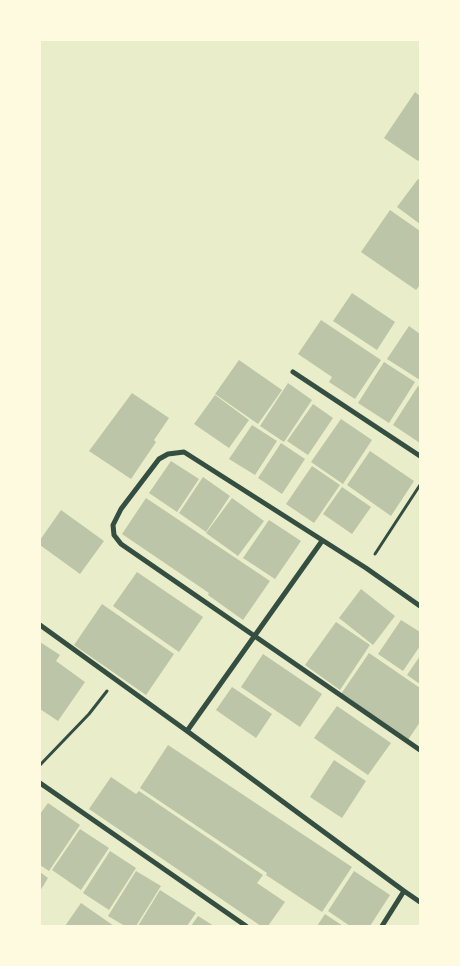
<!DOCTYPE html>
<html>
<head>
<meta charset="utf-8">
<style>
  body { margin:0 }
  #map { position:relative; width:460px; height:966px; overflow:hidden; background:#e9edc9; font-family:Karla,sans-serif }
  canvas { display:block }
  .frame { position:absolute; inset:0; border:41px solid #fefae0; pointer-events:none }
</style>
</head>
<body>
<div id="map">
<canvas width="460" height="966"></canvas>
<div class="frame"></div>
</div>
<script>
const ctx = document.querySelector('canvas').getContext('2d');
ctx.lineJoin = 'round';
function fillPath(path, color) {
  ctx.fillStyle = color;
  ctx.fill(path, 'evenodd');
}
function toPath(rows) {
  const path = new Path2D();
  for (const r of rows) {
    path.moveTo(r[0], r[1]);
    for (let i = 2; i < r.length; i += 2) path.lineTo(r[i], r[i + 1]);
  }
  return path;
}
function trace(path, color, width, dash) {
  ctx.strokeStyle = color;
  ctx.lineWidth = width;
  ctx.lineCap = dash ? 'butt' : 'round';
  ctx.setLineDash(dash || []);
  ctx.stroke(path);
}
fillPath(toPath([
  [415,92,420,96,420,159,418,161,384,138],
  [418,179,420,180,420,224,397,207],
  [390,210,420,231,420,285,416,290,361,252],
  [352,293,395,322,377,350,333,321],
  [321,320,381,360,355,399,329,382,332,377,298,354],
  [409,326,420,334,420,380,387,359],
  [239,360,282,390,258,424,215,394],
  [384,362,415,382,389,423,358,403],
  [288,383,312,400,284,442,260,426],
  [418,386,420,387,420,443,393,425],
  [132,393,169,418,154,440,156,442,131,479,89,451],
  [215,395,249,420,229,448,194,424],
  [313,404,333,418,308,455,287,441],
  [341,419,372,440,343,484,311,462],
  [252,425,277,441,255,475,229,459],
  [281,443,305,459,282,494,258,478],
  [370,451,414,481,391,516,347,485],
  [171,461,199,479,177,512,149,493],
  [312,466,340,485,314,523,286,504],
  [203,477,230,496,206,532,179,513],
  [342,487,371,507,352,534,323,514],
  [146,498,270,581,243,620,208,595,209,593,122,534],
  [232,498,264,521,238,556,206,533],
  [61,510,104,541,80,574,40,545,40,540],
  [269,520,301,541,275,579,243,558],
  [137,572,203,617,179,652,113,606],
  [361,589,395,616,373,645,339,618],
  [102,604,174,654,146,695,74,645],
  [401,620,420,632,420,646,403,671,378,654],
  [336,622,370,645,340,690,305,665],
  [40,642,60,655,56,661,85,682,58,721,40,709],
  [369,653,420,688,420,722,408,740,341,694],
  [263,654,322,694,300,727,241,687],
  [420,656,420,684,407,675],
  [232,687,272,714,256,738,216,710],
  [337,706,391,743,368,775,314,738],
  [168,745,352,867,322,912,266,875,267,873,140,788],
  [334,760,366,781,342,818,310,797],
  [111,777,136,794,139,791,263,875,257,883,285,902,268,926,261,926,89,809],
  [48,803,80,825,49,871,40,865,40,814],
  [80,829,109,848,81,890,52,870],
  [110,851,136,868,109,910,83,893],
  [136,871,161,886,136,926,125,926,108,916],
  [354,871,390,895,370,926,350,926,328,911],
  [40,872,48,878,40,891],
  [160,890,196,913,187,926,138,926],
  [81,903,114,926,65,926],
  [325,914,343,926,317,926],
  [198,916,214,926,191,926]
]), '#bcc5a7');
trace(toPath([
  [375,554,420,485],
  [40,765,89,714,107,691]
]), '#344e41', 3);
trace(toPath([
  [293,372,420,456],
  [322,541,187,731,404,891],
  [420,606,366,568,184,452,168,454,159,459,121,509,113,525,114,535,121,544,420,750],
  [40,625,187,731],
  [40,783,246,926],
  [382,926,404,891,420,902]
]), '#344e41', 5);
</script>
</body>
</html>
